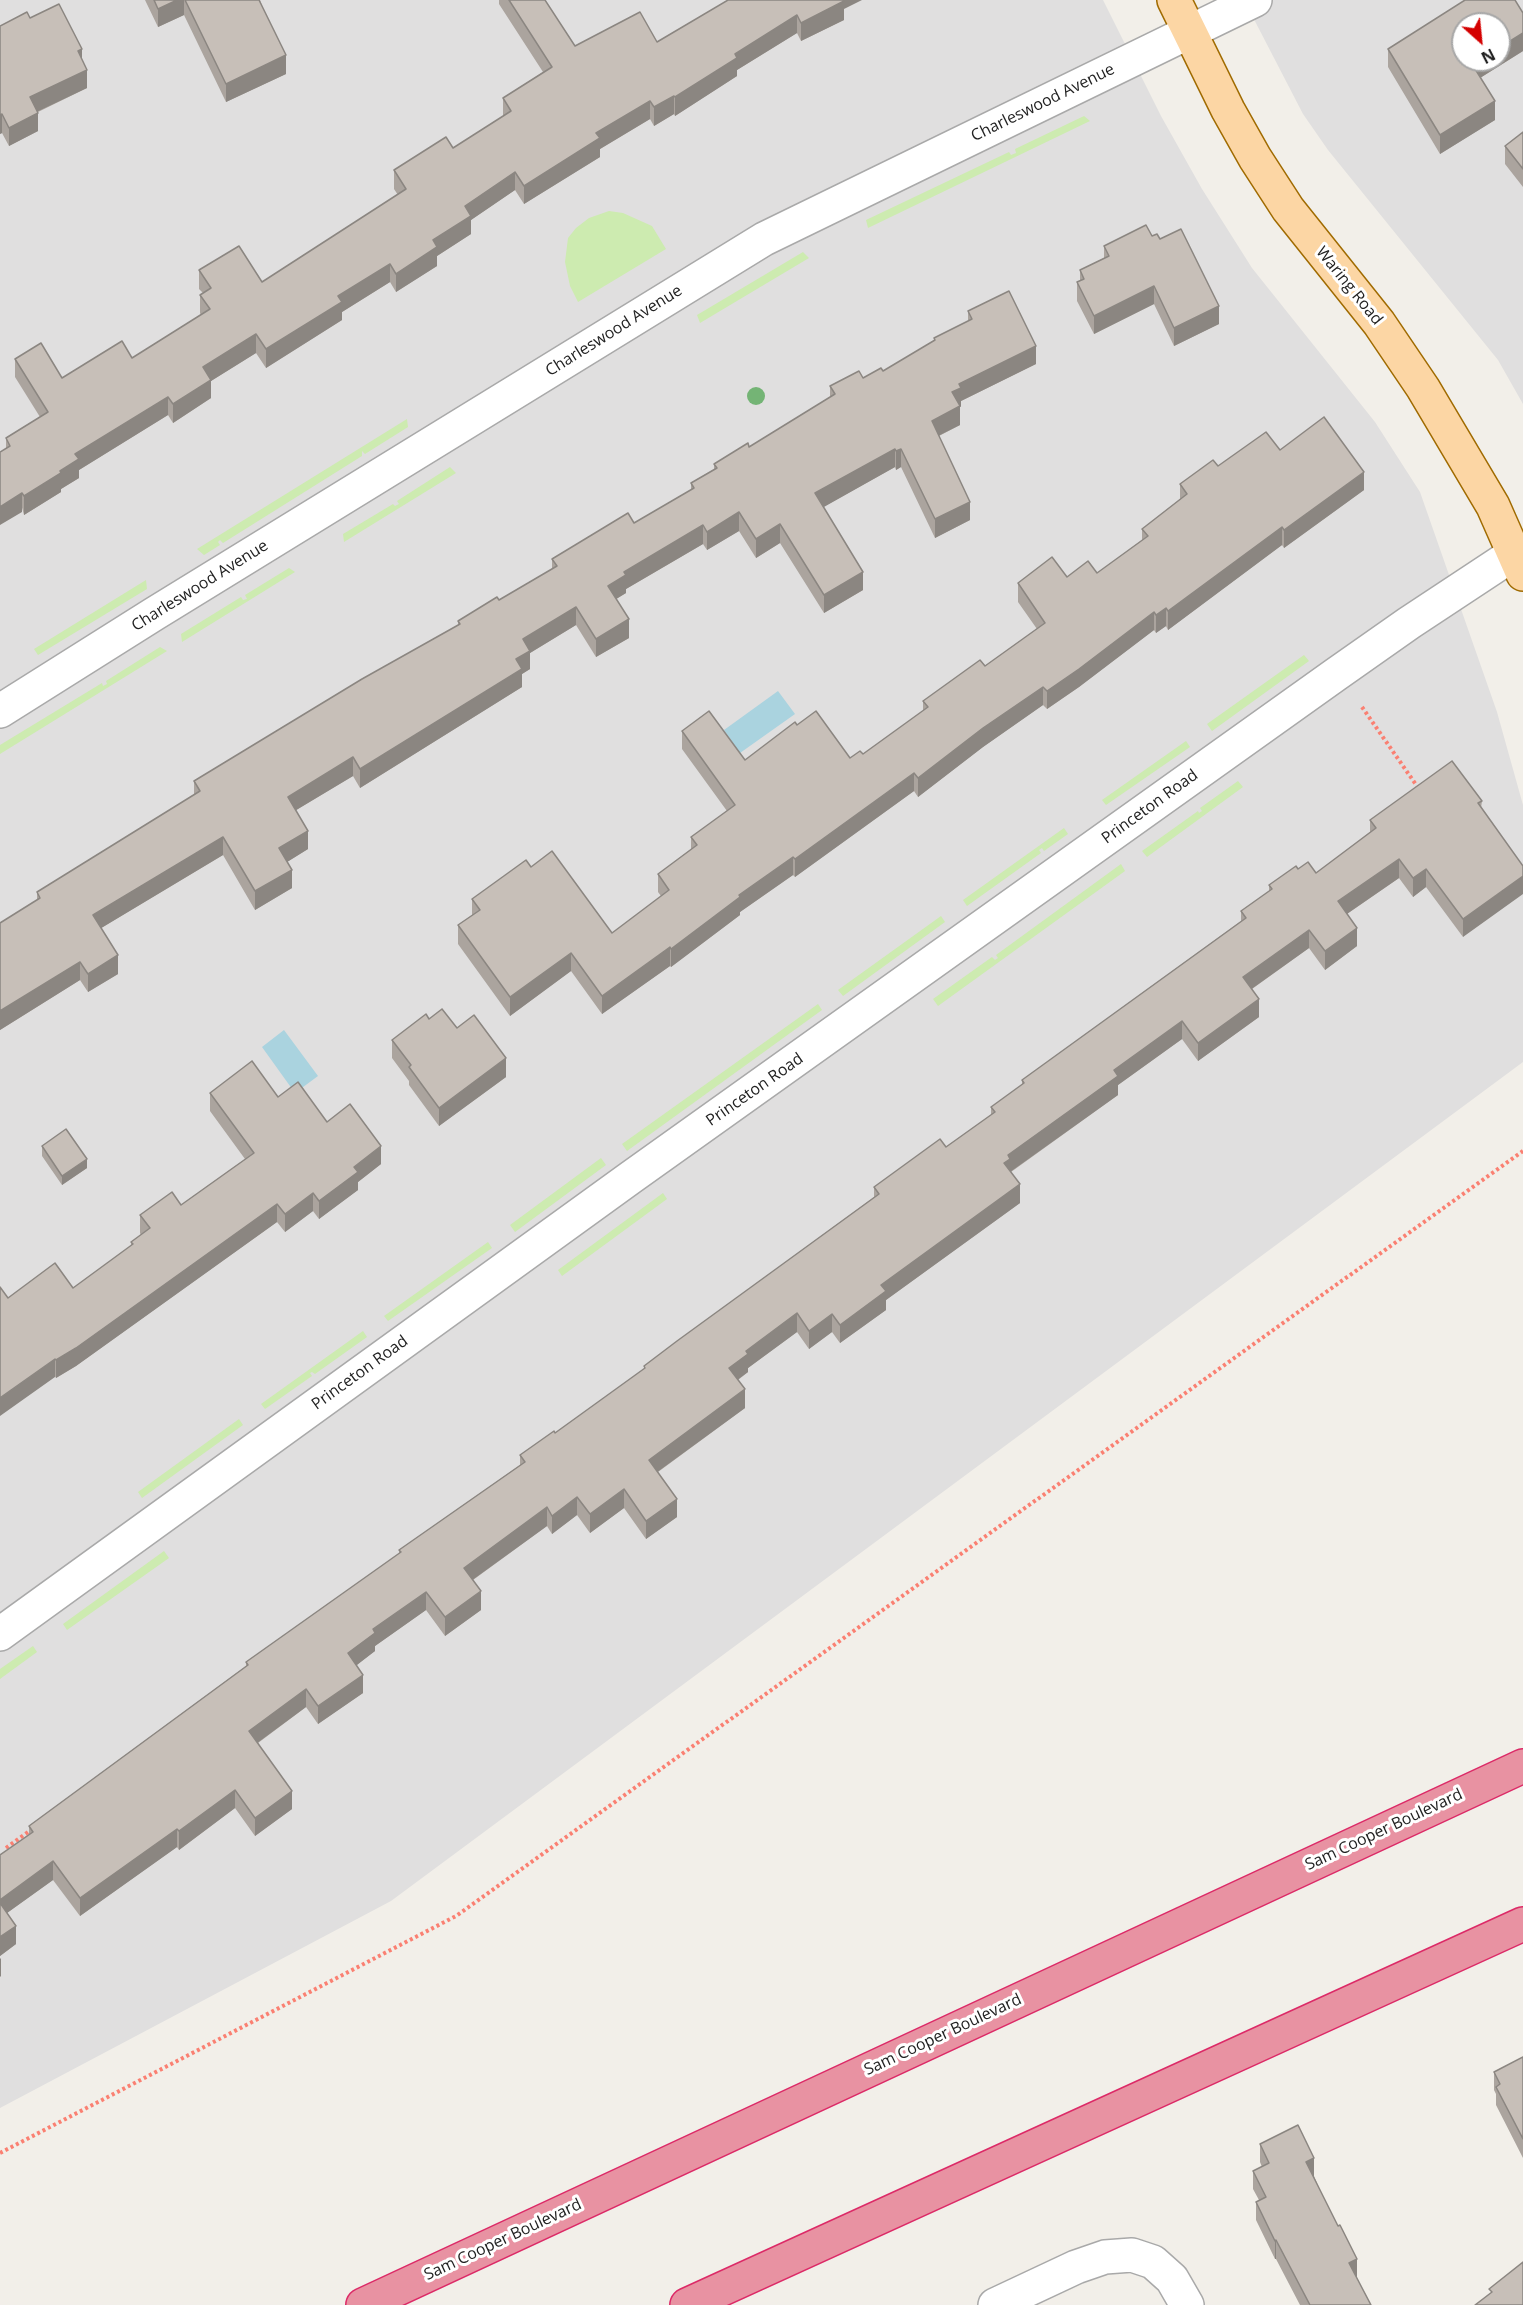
<!DOCTYPE html>
<html>
<head>
<meta charset="utf-8">
<style>
  body { margin:0 }
  #map { position:relative; width:1523px; height:2305px; overflow:hidden; background:#f2efe9; font-family:"Open Sans",sans-serif }
  canvas { display:block }
  .north { position:absolute; left:1451px; top:12px; width:60px; height:60px; box-sizing:border-box; background:#fff; border:2px solid #a7a7a7; border-radius:50%; rotate:153deg; font-size:16px; font-weight:700; line-height:24px; text-align:center; color:#222 }
  .north::after { content:''; display:block; margin:auto; width:21px; height:27px; background:#d40000; clip-path:polygon(50% 0,100% 100%,50% 72%,0 100%) }
</style>
</head>
<body>
<div id="map">
<canvas width="1523" height="2305"></canvas>
<div class="north">N</div>
</div>
<script>
const ctx = document.querySelector('canvas').getContext('2d');
ctx.lineJoin = 'round';
function fillPath(path, color) {
  ctx.fillStyle = color;
  ctx.fill(path, 'evenodd');
}
function toPath(rows) {
  const path = new Path2D();
  for (const r of rows) {
    path.moveTo(r[0], r[1]);
    for (let i = 2; i < r.length; i += 2) path.lineTo(r[i], r[i + 1]);
  }
  return path;
}
function trace(path, color, width, dash) {
  ctx.strokeStyle = color;
  ctx.lineWidth = width;
  ctx.lineCap = dash ? 'butt' : 'round';
  ctx.setLineDash(dash || []);
  ctx.stroke(path);
}
function write(font, color, halo, rows, align = 'center') {
  ctx.font = font + ' "Open Sans",sans-serif';
  ctx.lineWidth = 6;
  ctx.setLineDash([]);
  ctx.textBaseline = 'middle';
  ctx.strokeStyle = halo;
  ctx.fillStyle = color;
  for (const [text, x, y, turn = 0] of rows) {
    ctx.save();
    ctx.translate(x, y);
    ctx.rotate((+turn || 0) * Math.PI / 180);
    ctx.textAlign = isNaN(turn) ? turn : align;
    if (halo) ctx.strokeText(text, 0, 0);
    ctx.fillText(text, 0, 0);
    ctx.restore();
  }
}
fillPath(toPath([
  [0,0,1103,0,1161,116,1202,189,1252,268,1375,422,1420,492,1497,712,1523,805,1523,1062,391,1901,0,2108],
  [1244,0,1523,0,1523,404,1498,360,1328,150,1303,114],
  [1463,24,1499,24,1499,60,1463,60]
]), '#e0dfdf');
fillPath(toPath([
  [1084,116,1090,121,868,228,866,220,1009,152,1011,155,1016,153,1015,149],
  [609,211,623,213,652,226,666,249,578,302,570,286,565,262,568,238,576,228,589,218],
  [803,252,809,258,700,323,697,315],
  [407,419,408,427,365,454,362,451,362,456,223,543,220,540,218,542,220,545,204,555,197,549],
  [450,467,456,473,344,542,343,534,393,504,395,506,399,504,397,501],
  [289,568,295,572,182,642,181,634,241,597,243,600,247,599,245,595],
  [146,580,147,589,38,655,34,649],
  [160,647,167,651,0,754,0,745,102,683,103,686,107,684,106,681],
  [1304,655,1309,661,1212,731,1207,724],
  [1186,741,1190,747,1106,805,1102,800],
  [1238,781,1243,787,1147,857,1142,851,1198,811,1199,813,1202,811,1200,808],
  [1064,828,1068,834,1044,851,1042,848,1039,850,1041,853,967,906,963,900],
  [1121,864,1125,871,938,1006,933,999,992,957,995,960,998,958,996,955],
  [941,916,945,922,843,996,838,990],
  [818,1004,822,1010,627,1151,622,1144],
  [601,1158,606,1165,515,1232,510,1225],
  [663,1193,667,1199,562,1276,558,1270],
  [488,1242,492,1248,388,1321,384,1316],
  [363,1331,367,1337,315,1374,312,1372,310,1373,312,1376,265,1409,261,1404],
  [239,1419,243,1425,142,1498,138,1492],
  [164,1551,169,1558,67,1630,63,1624],
  [33,1646,37,1652,0,1679,0,1669]
]), '#cdebb0');
fillPath(toPath([
  [778,691,795,714,740,753,724,730],
  [284,1030,318,1076,295,1093,262,1047]
]), '#aad3df');
const minor = toPath([
  [0,711,154,614,764,239,1255,0],
  [0,1634,630,1178,1335,675,1409,623,1515,553],
  [995,2305,1076,2267,1105,2257,1132,2255,1153,2262,1172,2279,1187,2305]
]);
const major = toPath([
  [1174,0,1228,110,1255,158,1288,209,1379,323,1423,388,1493,506,1523,574]
]);
const highway = toPath([
  [363,2305,1523,1766],
  [687,2305,1523,1924]
]);
trace(minor, '#a9a9a9', 36);
trace(major, '#a06b00', 36);
trace(highway, '#dc2a67', 36);
trace(toPath([
  [1362,707,1419,789],
  [6,1848,31,1830],
  [0,2153,456,1916,1523,1151]
]), '#fa8072', 4, [3, 3]);
trace(minor, '#fff', 33);
trace(major, '#fcd6a4', 33);
trace(highway, '#e892a2', 33);
ctx.fillStyle = '#74b475';
for (const [x, y] of [
  [756,396]
]) {
  ctx.beginPath();
  ctx.arc(x, y, 9, 0, 2 * Math.PI);
  ctx.fill();
}
fillPath(toPath([
  [145,0,260,0,286,74,226,102,184,15,158,27],
  [499,0,545,0,575,46,657,42,728,0,844,9,844,20,801,41,797,33,737,70,737,76,675,116,674,114,654,126,650,119,600,149,600,157,524,204,515,190,471,220,471,234,437,256,437,266,396,292,390,282,342,312,342,320,266,368,256,353,211,381,211,398,173,423,168,415,79,470,79,478,61,489,61,492,24,515,6,448,6,438,40,417,15,377,15,359,62,378,132,358,201,315,200,313,200,295,203,293,199,289,199,270,262,282,398,195,394,189,394,170,453,148,503,117,503,98,543,72,499,4],
  [30,18,82,60,87,88,38,112,38,131,9,146,2,133,0,134,0,26],
  [1388,49,1523,51,1480,78,1495,120,1440,154,1388,67],
  [1523,132,1523,187,1505,164,1505,146],
  [1152,236,1160,239,1219,324,1174,346,1154,304,1094,334,1077,301,1077,282,1080,281,1080,270,1104,258,1104,246],
  [968,311,1036,364,961,401,961,406,960,407,960,425,939,436,970,520,935,538,901,467,896,470,895,467,823,507,863,590,824,613,780,543,756,558,739,531,707,550,703,544,626,589,626,593,616,599,629,638,596,657,576,625,530,653,530,669,522,674,522,687,360,788,353,776,296,810,308,849,287,862,292,888,255,910,223,855,101,928,118,974,88,992,80,980,0,1030,0,923,37,901,37,892,194,795,194,781,458,625,458,621,499,600,552,569,552,559,634,523,691,490,691,483,714,469,714,464,749,447,830,397,830,386,863,378,883,371,934,341,934,338,968,321],
  [1280,450,1364,490,1284,548,1282,545,1168,630,1166,626,1156,633,1154,630,1079,687,1047,709,1043,705,983,747,918,797,914,791,795,877,793,875,740,912,740,915,671,967,670,966,602,1014,571,971,510,1016,458,944,458,925,472,915,472,899,531,867,612,933,661,896,658,892,658,874,691,849,691,837,727,811,682,749,682,731,745,760,797,725,850,758,863,754,923,711,923,701,985,666,1037,629,1018,602,1018,583,1097,573,1142,540,1142,529,1180,499,1180,484,1218,466],
  [1482,801,1463,937,1426,887,1413,897,1399,878,1347,914,1357,946,1325,970,1309,948,1252,989,1259,1017,1198,1061,1182,1039,1118,1085,1118,1095,1011,1172,1020,1203,886,1300,886,1310,840,1343,832,1332,809,1349,797,1332,748,1368,748,1372,738,1380,745,1408,658,1472,677,1517,646,1539,624,1508,590,1533,577,1515,552,1534,547,1526,473,1580,481,1610,445,1636,426,1610,375,1646,375,1651,356,1665,363,1693,318,1724,306,1707,258,1743,292,1809,255,1836,235,1808,179,1850,177,1847,80,1916,53,1880,7,1913,16,1944,0,1956,0,1855,29,1834,29,1826,246,1666,246,1662,399,1554,399,1550,520,1465,520,1455,555,1433,644,1369,644,1366,874,1197,874,1187,946,1147,991,1115,991,1107,1022,1085,1022,1080,1241,921,1241,911,1269,891,1269,885,1298,869,1316,873,1370,832,1370,820],
  [429,1019,457,1028,506,1077,439,1126,409,1085,409,1081,392,1058,392,1040],
  [210,1093,278,1097,327,1122,381,1164,358,1182,358,1190,319,1219,313,1211,285,1232,277,1222,76,1366,56,1378,8,1298,73,1288,131,1246,131,1242,141,1235,140,1233,140,1215,181,1205,245,1159,210,1111],
  [42,1146,87,1168,62,1185,42,1156],
  [1523,2057,1523,2158,1496,2105,1496,2094,1494,2090,1494,2072],
  [1260,2144,1314,2176,1357,2278,1371,2305,1300,2305,1276,2259,1275,2259,1256,2220,1256,2202,1259,2200,1253,2189,1253,2171,1262,2167,1260,2162]
]), '#aba49e');
fillPath(toPath([
  [177,0,184,0,184,15,158,27,158,9],
  [840,0,862,0,844,9,844,20,801,41,801,23],
  [797,15,797,33,737,70,737,76,675,116,675,97,735,54],
  [1523,33,1523,51,1472,83,1472,64,1479,60,1499,60,1499,48],
  [82,49,82,68,78,51],
  [286,55,286,74,226,102,226,84],
  [87,70,87,88,30,115,30,97],
  [674,96,674,114,654,126,654,107],
  [650,101,650,119,600,149,600,157,524,204,524,186,596,133],
  [1495,101,1495,120,1440,154,1440,135],
  [38,113,38,131,9,146,9,128],
  [2,114,2,133,0,134,0,115],
  [515,172,515,190,471,220,471,234,437,256,437,266,396,292,396,274,433,240,465,206],
  [390,264,390,282,342,312,342,320,266,368,266,349,338,296],
  [1154,286,1154,304,1094,334,1094,316],
  [1219,306,1219,324,1174,346,1174,328],
  [256,334,256,353,211,381,211,398,173,423,173,404,203,367],
  [1036,346,1036,364,961,401,961,406,960,407,960,425,932,439,932,421,959,384],
  [168,397,168,415,79,470,79,478,61,489,61,492,24,515,24,496,60,471,75,454],
  [895,449,895,467,815,512,815,493],
  [901,449,901,467,896,470,896,451],
  [1364,472,1364,490,1284,548,1284,530],
  [22,493,22,512,0,525,0,507],
  [970,502,970,520,935,538,935,519],
  [739,512,739,531,707,550,707,532],
  [780,524,780,543,756,558,756,539],
  [703,525,703,544,626,589,626,593,608,604,608,586,624,572],
  [1282,527,1282,545,1168,630,1168,611],
  [863,572,863,590,824,613,824,595],
  [576,607,576,625,530,653,530,669,522,674,522,687,360,788,360,769,516,659,523,639],
  [1166,608,1166,626,1156,633,1156,615],
  [1154,612,1154,630,1079,687,1047,709,1047,691],
  [629,619,629,638,596,657,596,639],
  [1043,687,1043,705,983,747,918,797,918,778,983,728],
  [353,757,353,776,288,815,288,797],
  [914,773,914,791,795,877,795,859],
  [308,831,308,849,279,867,279,848],
  [223,837,223,855,93,933,93,915],
  [793,857,793,875,740,912,740,915,671,967,671,949,739,895],
  [1399,859,1399,878,1338,920,1338,901],
  [1426,869,1426,887,1413,897,1413,878],
  [292,870,292,888,255,910,255,891],
  [1523,876,1523,894,1463,937,1463,919],
  [1357,928,1357,946,1325,970,1325,951],
  [1309,930,1309,948,1243,995,1243,977],
  [670,947,670,966,602,1014,602,996],
  [571,953,571,971,510,1016,510,997],
  [118,955,118,974,88,992,88,974],
  [80,962,80,980,0,1030,0,1011],
  [1259,999,1259,1017,1198,1061,1198,1043],
  [1182,1021,1182,1039,1118,1085,1118,1095,1010,1172,1004,1163,1008,1155,1114,1070],
  [506,1058,506,1077,439,1126,439,1108],
  [381,1146,381,1164,358,1182,358,1190,319,1219,319,1201,354,1167],
  [87,1159,87,1168,62,1185,62,1176],
  [1020,1184,1020,1203,886,1300,886,1310,840,1343,840,1325,881,1285],
  [313,1193,313,1211,285,1232,285,1214],
  [277,1204,277,1222,76,1366,56,1378,56,1360],
  [797,1313,797,1332,748,1368,748,1372,729,1386,729,1368,746,1351],
  [832,1314,832,1332,809,1349,809,1331],
  [55,1359,55,1377,0,1416,0,1398],
  [745,1389,745,1408,649,1478,649,1460],
  [624,1489,624,1508,590,1533,590,1514],
  [577,1497,577,1515,552,1534,552,1516],
  [677,1499,677,1517,646,1539,646,1521],
  [547,1507,547,1526,464,1586,464,1568],
  [481,1591,481,1610,445,1636,445,1617],
  [426,1592,426,1610,375,1646,375,1651,348,1672,348,1653,373,1629],
  [363,1675,363,1693,318,1724,318,1706],
  [306,1689,306,1707,249,1749,249,1731],
  [235,1790,235,1808,179,1850,179,1831],
  [292,1791,292,1809,255,1836,255,1818],
  [177,1829,177,1847,80,1916,80,1898],
  [53,1861,53,1880,0,1918,0,1900],
  [16,1926,16,1944,0,1956,0,1937],
  [1,1958,1,1976,0,1977,0,1959],
  [1314,2158,1314,2176,1306,2180,1306,2162],
  [1276,2240,1276,2259,1275,2259,1275,2241],
  [1357,2259,1357,2278,1349,2263]
]), '#8b8681');
const building = toPath([
  [154,0,177,0,158,9,154,0],
  [185,0,259,0,286,55,226,84,185,0],
  [509,0,545,0,575,46,640,12,657,42,728,0,844,0,844,1,801,23,797,15,735,54,737,58,675,97,674,96,654,107,650,101,596,133,600,138,524,186,515,172,465,206,471,216,433,240,437,247,396,274,390,264,338,296,342,302,266,349,256,334,203,367,211,380,173,404,168,397,75,454,79,459,60,471,61,473,24,496,22,493,0,507,0,452,10,446,6,438,48,412,15,359,41,343,62,378,122,341,132,358,210,309,200,295,211,288,199,270,239,246,262,282,406,189,394,170,446,137,453,148,511,111,503,98,552,67,509,0],
  [1465,0,1515,0,1523,13,1523,33,1499,48,1499,24,1463,24,1463,60,1479,60,1472,64,1495,101,1440,135,1388,49,1465,0],
  [59,4,82,49,78,51,87,70,30,97,38,113,9,128,2,114,0,115,0,26,27,12,30,18,59,4],
  [1523,132,1523,169,1505,146,1523,132],
  [1146,225,1152,236,1157,234,1160,239,1181,229,1219,306,1174,328,1154,286,1094,316,1077,282,1084,279,1080,270,1109,256,1104,246,1146,225],
  [1009,291,1036,346,959,384,961,388,952,392,960,406,932,421,970,502,935,519,901,449,896,451,895,449,815,493,863,572,824,595,780,524,756,539,739,512,707,532,703,525,624,572,626,575,608,586,629,619,596,639,576,607,523,639,530,651,516,659,522,669,360,769,353,757,288,797,308,831,279,848,292,870,255,891,223,837,93,915,118,955,88,974,80,962,0,1011,0,923,40,898,37,892,200,791,194,781,362,679,460,624,458,621,497,597,499,600,557,566,552,559,628,513,634,523,694,488,691,483,717,468,714,464,748,443,749,447,835,394,830,386,859,371,863,378,881,368,883,371,935,340,934,338,972,319,968,311,1009,291],
  [1324,417,1364,472,1284,530,1282,527,1168,611,1166,608,1156,615,1154,612,1079,669,1047,691,1043,687,983,728,918,778,914,773,795,859,793,857,739,895,740,897,671,949,670,947,602,996,571,953,510,997,458,925,480,910,472,899,526,860,531,867,552,851,612,933,669,890,658,874,697,845,691,837,735,805,682,731,709,711,745,760,795,722,797,725,816,711,850,758,860,751,863,754,928,707,923,701,980,660,985,666,1045,623,1018,583,1052,557,1067,577,1088,561,1097,573,1148,536,1142,529,1187,494,1180,484,1213,460,1218,466,1266,432,1280,450,1324,417],
  [1452,761,1482,801,1478,803,1523,866,1523,876,1463,919,1426,869,1413,878,1399,859,1338,901,1357,928,1325,951,1309,930,1243,977,1259,999,1198,1043,1182,1021,1114,1070,1118,1076,1008,1155,1010,1159,1004,1163,1020,1184,881,1285,886,1291,840,1325,832,1314,809,1331,797,1313,746,1351,748,1354,729,1368,745,1389,649,1460,677,1499,646,1521,624,1489,590,1514,577,1497,552,1516,547,1507,464,1568,481,1591,445,1617,426,1592,373,1629,375,1633,348,1653,363,1675,318,1706,306,1689,249,1731,292,1791,255,1818,235,1790,179,1831,177,1829,80,1898,53,1861,0,1900,0,1855,33,1832,29,1826,248,1665,246,1662,401,1552,399,1550,525,1462,520,1455,554,1431,555,1433,645,1368,644,1366,677,1341,879,1194,874,1187,940,1139,946,1147,995,1112,991,1107,1024,1083,1022,1080,1246,918,1241,911,1272,889,1269,885,1296,866,1298,869,1308,862,1316,873,1376,828,1370,820,1452,761],
  [442,1009,457,1028,474,1015,506,1058,439,1108,409,1067,411,1065,392,1040,426,1014,429,1019,442,1009],
  [252,1061,278,1097,298,1082,327,1122,350,1104,381,1146,354,1167,358,1172,319,1201,313,1193,285,1214,277,1204,76,1348,56,1360,55,1359,0,1398,0,1287,8,1298,55,1263,73,1288,133,1244,131,1242,150,1228,140,1215,172,1192,181,1205,254,1153,210,1093,252,1061],
  [66,1129,87,1159,62,1176,42,1146,66,1129],
  [0,1903,16,1926,0,1937,0,1903],
  [1523,2057,1523,2139,1496,2087,1500,2084,1494,2072,1523,2057],
  [1298,2125,1314,2158,1306,2162,1338,2226,1340,2225,1357,2259,1349,2263,1371,2305,1310,2305,1276,2240,1275,2241,1256,2202,1266,2197,1253,2171,1269,2163,1260,2144,1298,2125],
  [1523,2262,1523,2305,1475,2305,1492,2292,1489,2289,1523,2262]
]);
fillPath(building, '#c7bfb8');
trace(building, '#8b8681', 1.5);
write('16px', '#222', '#fff', [
  ["Charleswood Avenue",1043,103,-26],
  ["Waring Road",1349,286,51],
  ["Charleswood Avenue",614,331,-32],
  ["Charleswood Avenue",200,586,-32],
  ["Princeton Road",1150,807,-36],
  ["Princeton Road",755,1090,-35],
  ["Princeton Road",360,1373,-36],
  ["Sam Cooper Boulevard",1384,1830,-25],
  ["Sam Cooper Boulevard",943,2035,-25],
  ["Sam Cooper Boulevard",503,2240,-25]
]);
</script>
</body>
</html>
